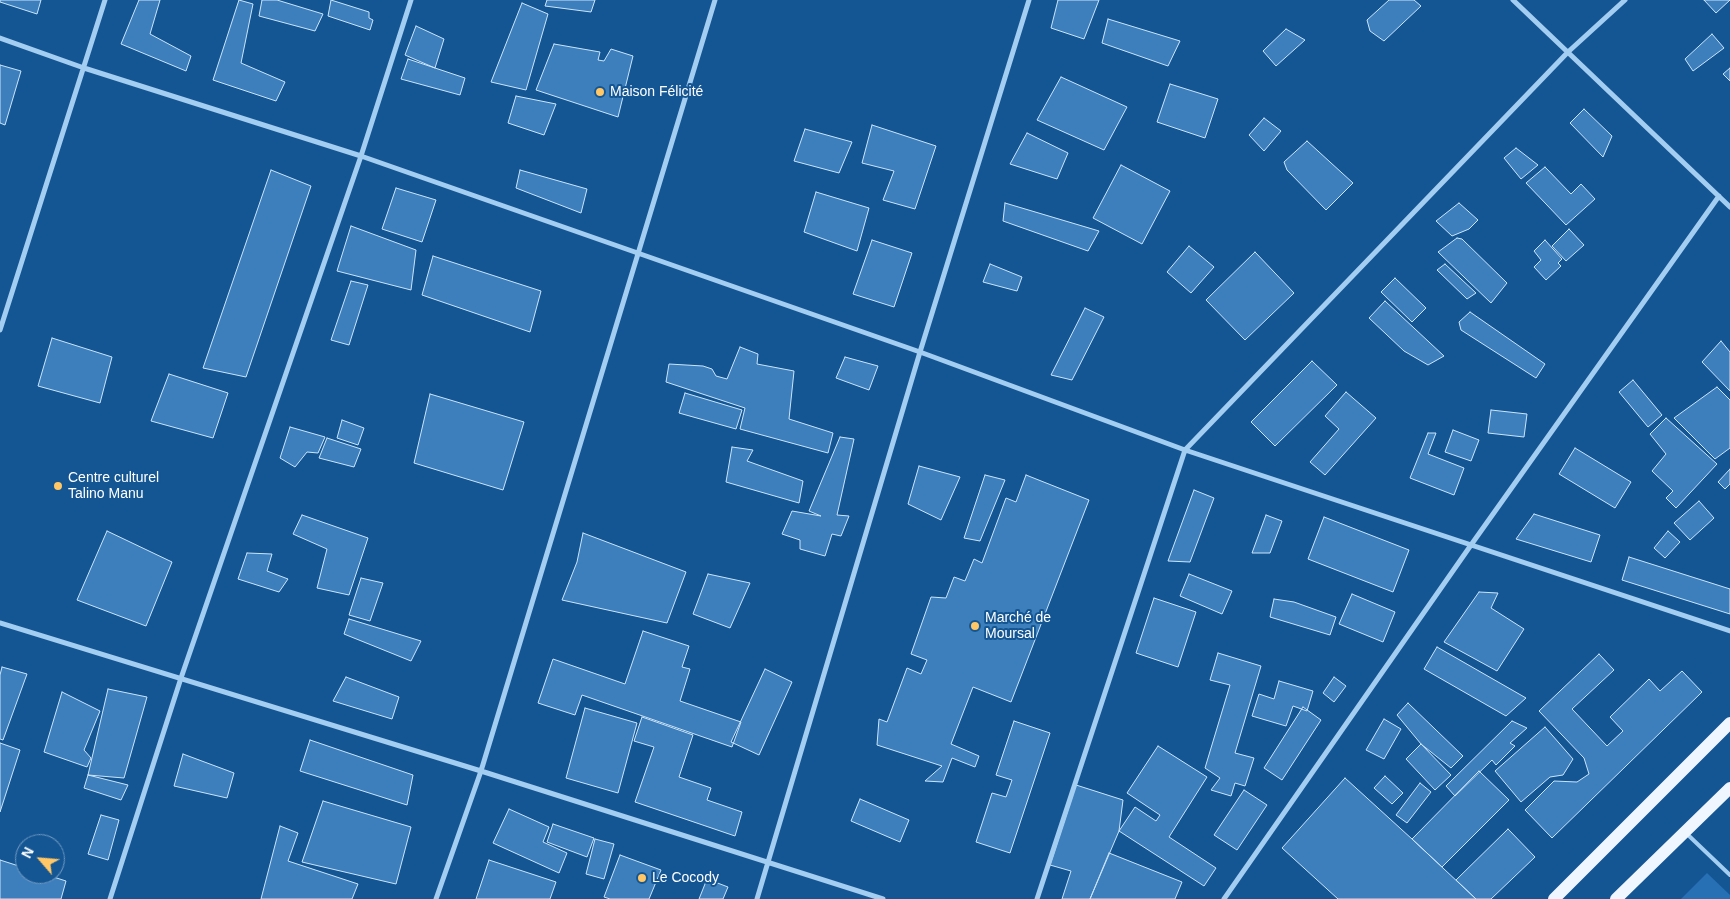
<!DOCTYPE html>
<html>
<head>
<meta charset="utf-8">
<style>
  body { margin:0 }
  #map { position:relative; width:1730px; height:899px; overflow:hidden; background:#145694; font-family:Arial,sans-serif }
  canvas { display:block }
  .north { position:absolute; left:15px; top:834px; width:50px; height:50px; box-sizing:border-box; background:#145694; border:1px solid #729abf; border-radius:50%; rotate:297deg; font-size:14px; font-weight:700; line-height:20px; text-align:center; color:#fff }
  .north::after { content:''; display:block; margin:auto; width:18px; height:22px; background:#ffc765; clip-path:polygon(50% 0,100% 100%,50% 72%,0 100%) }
</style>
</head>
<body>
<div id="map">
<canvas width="1730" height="899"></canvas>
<div class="north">N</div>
</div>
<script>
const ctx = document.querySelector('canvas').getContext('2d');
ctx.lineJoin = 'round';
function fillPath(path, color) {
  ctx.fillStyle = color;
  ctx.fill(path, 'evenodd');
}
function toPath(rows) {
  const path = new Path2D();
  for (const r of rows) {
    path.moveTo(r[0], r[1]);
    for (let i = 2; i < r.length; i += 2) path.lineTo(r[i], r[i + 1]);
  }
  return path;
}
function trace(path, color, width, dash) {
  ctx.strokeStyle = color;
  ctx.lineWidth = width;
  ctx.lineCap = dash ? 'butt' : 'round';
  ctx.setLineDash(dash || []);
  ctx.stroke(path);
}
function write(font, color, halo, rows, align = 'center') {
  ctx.font = font + ' Arial,sans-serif';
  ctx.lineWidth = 4;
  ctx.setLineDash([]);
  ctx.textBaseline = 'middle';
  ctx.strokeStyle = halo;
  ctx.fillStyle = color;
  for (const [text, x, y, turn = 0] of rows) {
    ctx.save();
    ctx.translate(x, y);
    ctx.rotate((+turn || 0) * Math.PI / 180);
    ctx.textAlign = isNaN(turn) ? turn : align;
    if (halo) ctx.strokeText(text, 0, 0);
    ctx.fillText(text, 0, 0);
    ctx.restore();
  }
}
fillPath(toPath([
  [1707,873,1730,895,1730,899,1681,899]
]), '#2670b3');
const building = toPath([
  [0,0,41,0,37,14,0,2,0,0],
  [139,0,160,0,150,34,191,56,186,71,121,44,139,0],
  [239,0,253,4,241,63,285,82,276,101,213,80,239,0],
  [262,0,277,0,323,14,315,31,259,16,262,0],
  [331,0,369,12,369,18,373,20,370,30,328,16,331,0],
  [547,0,595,0,591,12,545,6,547,0],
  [1058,0,1099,0,1084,39,1051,28,1058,0],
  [1389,0,1414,0,1421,6,1384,41,1370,31,1367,20,1389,0],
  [1704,0,1730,0,1716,13,1704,0],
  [522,3,548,14,526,90,491,82,522,3],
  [1108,19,1180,41,1168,66,1102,43,1108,19],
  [416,26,444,39,435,68,405,55,416,26],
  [1286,29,1305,40,1276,66,1263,51,1286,29],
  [1712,34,1724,48,1693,71,1685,59,1712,34],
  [554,44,600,52,598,60,604,61,611,49,633,56,618,117,536,90,554,44],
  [408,59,465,78,460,95,401,79,408,59],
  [0,65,21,71,5,125,0,123,0,65],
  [1730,68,1730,81,1723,74,1730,68],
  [1061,77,1127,107,1104,150,1037,120,1061,77],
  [1170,84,1218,99,1205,138,1157,122,1170,84],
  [516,96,556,104,544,135,508,123,516,96],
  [1584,109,1612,136,1603,157,1570,123,1584,109],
  [1264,118,1281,131,1264,151,1249,135,1264,118],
  [872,125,936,146,915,209,883,200,894,171,862,163,872,125],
  [805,129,852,142,839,173,794,161,805,129],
  [1027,133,1068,153,1057,179,1010,164,1027,133],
  [1307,141,1353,183,1326,210,1287,170,1284,162,1307,141],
  [1516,148,1538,165,1521,179,1504,158,1516,148],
  [1121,165,1170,191,1142,244,1093,218,1121,165],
  [1545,167,1571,194,1581,184,1595,199,1566,225,1526,183,1545,167],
  [271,170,311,186,246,377,203,368,271,170],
  [520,170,587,189,581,213,516,188,520,170],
  [396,188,436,200,422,242,382,229,396,188],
  [816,192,869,208,857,251,804,232,816,192],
  [1005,203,1099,231,1088,251,1003,221,1005,203],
  [1459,203,1478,220,1469,229,1452,236,1436,221,1459,203],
  [351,226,416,250,411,290,337,271,351,226],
  [1569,229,1584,245,1566,261,1552,246,1569,229],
  [1457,238,1462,239,1507,283,1491,303,1438,252,1457,238],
  [872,240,912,253,894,307,853,294,872,240],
  [1545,240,1562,259,1558,263,1561,266,1546,280,1534,267,1541,260,1534,251,1545,240],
  [1189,246,1214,267,1191,293,1167,272,1189,246],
  [1255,252,1294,293,1245,340,1206,300,1255,252],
  [433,256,541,291,530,332,422,295,433,256],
  [990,264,1022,277,1017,291,983,282,990,264],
  [1445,264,1476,293,1467,299,1437,270,1445,264],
  [1395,278,1426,308,1412,322,1381,292,1395,278],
  [351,281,368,285,349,345,331,340,351,281],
  [1385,301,1444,356,1428,365,1404,351,1369,318,1385,301],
  [1085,308,1104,317,1072,380,1051,375,1085,308],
  [1470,312,1545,364,1536,378,1461,330,1459,322,1470,312],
  [52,338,112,357,100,403,38,386,52,338],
  [1721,341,1730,352,1730,391,1702,362,1721,341],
  [740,347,758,354,757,364,794,371,789,419,833,433,828,453,740,429,745,408,666,382,669,364,703,366,712,369,716,376,727,379,740,347],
  [845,357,878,366,869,390,836,378,845,357],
  [1312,361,1337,385,1275,446,1251,422,1312,361],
  [169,374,228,393,213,438,151,421,169,374],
  [1633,380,1662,415,1648,427,1619,392,1633,380],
  [1717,387,1730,400,1730,448,1715,459,1674,418,1717,387],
  [1346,392,1376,418,1325,475,1310,462,1339,429,1325,416,1346,392],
  [685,393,742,410,736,429,679,413,685,393],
  [430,394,524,422,503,490,414,463,430,394],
  [1491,410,1527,414,1524,437,1488,433,1491,410],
  [1666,418,1717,464,1676,508,1666,498,1673,491,1652,471,1666,454,1650,434,1666,418],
  [342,420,364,428,358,445,337,438,342,420],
  [290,427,325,437,318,453,307,452,295,467,280,458,290,427],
  [1453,430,1479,440,1471,461,1445,452,1453,430],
  [1428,433,1436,433,1428,454,1464,468,1454,495,1410,478,1428,433],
  [840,437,854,439,837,515,849,516,841,536,832,534,825,556,800,549,800,540,782,534,792,511,821,516,809,511,840,437],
  [327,438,361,449,354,467,319,458,327,438],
  [732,447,753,450,747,461,803,481,799,503,726,482,732,447],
  [1575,448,1631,482,1615,508,1559,474,1575,448],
  [919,466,960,477,941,520,908,504,919,466],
  [1730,469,1730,484,1725,489,1718,482,1730,469],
  [985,475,1005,480,980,541,964,538,985,475],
  [1026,475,1089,500,1011,702,973,687,951,744,979,756,975,767,952,758,943,782,925,781,942,766,877,745,879,719,887,722,907,668,921,674,927,660,911,654,931,597,946,598,954,577,965,581,974,559,982,563,1006,498,1016,502,1026,475],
  [1194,490,1214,498,1190,562,1168,561,1194,490],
  [1699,501,1714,518,1690,540,1674,523,1699,501],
  [1534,514,1600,535,1591,562,1516,539,1534,514],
  [302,515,368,538,349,595,317,588,327,549,293,534,302,515],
  [1266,515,1282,521,1270,553,1252,553,1266,515],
  [1324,517,1409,550,1393,592,1308,559,1324,517],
  [107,531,172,562,146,626,77,600,107,531],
  [1668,531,1680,542,1665,558,1654,548,1668,531],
  [583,533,686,572,667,623,562,600,577,562,583,533],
  [247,553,272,554,267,571,288,579,279,592,238,579,247,553],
  [1629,557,1730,589,1730,614,1622,580,1629,557],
  [708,574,750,583,730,628,693,614,708,574],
  [1189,574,1232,591,1222,614,1180,596,1189,574],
  [361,578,383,583,370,621,349,615,361,578],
  [1479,592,1498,593,1491,608,1524,629,1497,671,1444,642,1479,592],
  [1352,594,1395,612,1383,642,1339,624,1352,594],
  [1154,598,1196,612,1178,667,1136,653,1154,598],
  [1274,599,1294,602,1336,617,1330,635,1270,617,1274,599],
  [349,619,421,641,411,661,344,634,349,619],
  [643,631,689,646,682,667,690,669,680,701,741,722,732,747,582,695,575,715,538,703,553,659,625,684,643,631],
  [1437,647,1526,698,1506,716,1424,669,1437,647],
  [1218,653,1261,666,1235,753,1254,758,1245,786,1235,783,1231,796,1211,790,1220,778,1205,768,1230,685,1210,680,1218,653],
  [1599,654,1614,670,1572,709,1607,746,1623,731,1610,717,1649,679,1660,691,1682,671,1702,692,1552,838,1525,810,1554,781,1577,782,1589,774,1584,758,1539,711,1599,654],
  [2,667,27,674,3,740,0,739,0,675,2,667],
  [765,669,792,682,759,755,731,742,765,669],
  [346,677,399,697,392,719,333,701,346,677],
  [1334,677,1346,686,1334,702,1323,693,1334,677],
  [1279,681,1313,691,1307,711,1293,706,1286,726,1252,716,1259,694,1274,699,1279,681],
  [108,689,147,697,124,778,88,775,108,689],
  [62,692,100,711,84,750,91,758,87,767,44,752,62,692],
  [1408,703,1463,756,1451,768,1421,744,1397,715,1408,703],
  [1303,707,1321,720,1282,780,1264,768,1303,707],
  [585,708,637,723,618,793,566,778,585,708],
  [642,717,693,735,679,777,711,788,707,800,742,812,735,836,635,802,654,747,634,741,642,717],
  [1384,719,1401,729,1384,759,1366,750,1384,719],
  [1014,721,1050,733,1010,853,976,842,992,793,1006,797,1012,780,996,775,1014,721],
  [1512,721,1527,728,1510,743,1515,746,1496,765,1492,760,1455,796,1446,786,1512,721],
  [1545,727,1573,759,1563,775,1550,777,1521,802,1495,771,1545,727],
  [310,740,413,775,407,805,300,771,310,740],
  [0,743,20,750,0,812,0,743],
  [1421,744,1451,775,1435,790,1406,759,1421,744],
  [1158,746,1207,777,1169,837,1216,868,1204,886,1119,831,1135,807,1156,821,1160,815,1127,793,1158,746],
  [183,754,234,773,227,798,174,786,183,754],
  [1479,771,1509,800,1442,867,1412,839,1479,771],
  [88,775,128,785,121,800,84,788,88,775],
  [1385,776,1403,793,1392,804,1374,788,1385,776],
  [1345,778,1412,839,1476,899,1338,899,1282,848,1345,778],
  [1420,783,1431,792,1407,823,1396,815,1420,783],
  [1076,785,1123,800,1119,831,1090,899,1062,899,1071,871,1050,865,1076,785],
  [1244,790,1267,805,1237,850,1214,835,1244,790],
  [860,799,909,820,900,842,851,821,860,799],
  [323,801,411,827,396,884,302,862,323,801],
  [509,809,549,827,543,842,567,853,559,873,493,843,509,809],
  [101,815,119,820,108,860,88,854,101,815],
  [553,824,594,838,587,857,547,842,553,824],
  [280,826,298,833,288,861,358,884,352,899,261,899,280,826],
  [1508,829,1535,857,1491,899,1476,899,1456,880,1508,829],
  [595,839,614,844,604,879,586,874,595,839],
  [1109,853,1182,882,1175,899,1090,899,1109,853],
  [620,855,661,870,649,899,610,899,604,897,620,855],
  [0,860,25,868,25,874,44,874,66,881,61,899,0,899,0,860],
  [489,860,556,882,550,899,476,899,489,860],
  [707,879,728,887,723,899,699,899,707,879]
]);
fillPath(building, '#3d7fbc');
trace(building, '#cbe5fc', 1);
trace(toPath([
  [1687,834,1730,875]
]), '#a4cdf2', 4);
trace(toPath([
  [1513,0,1730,207],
  [0,38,84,68,361,156,920,352,1185,450,1730,631],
  [0,330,105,0],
  [0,623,481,771,883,899],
  [110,899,181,678,361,156,411,0],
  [436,899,481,771,715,0],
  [757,899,920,352,1029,0],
  [1037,899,1185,450,1568,52,1625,0],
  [1224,899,1471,545,1719,196]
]), '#a4cdf2', 5);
trace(toPath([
  [1554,899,1730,723],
  [1616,899,1730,788]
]), '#eff6ff', 12);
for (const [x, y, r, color] of [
  [600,92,5,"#ffc765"],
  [58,486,5,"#ffc765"],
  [975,626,5,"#ffc765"],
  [642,878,5,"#ffc765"]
]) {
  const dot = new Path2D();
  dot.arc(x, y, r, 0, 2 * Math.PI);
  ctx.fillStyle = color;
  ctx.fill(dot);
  trace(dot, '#145694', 2);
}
write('14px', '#fff', '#145694', [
  ["Maison Félicité",610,92],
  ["Centre culturel",68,478],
  ["Talino Manu",68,494],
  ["Marché de",985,618],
  ["Moursal",985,634],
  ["Le Cocody",652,878]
], 'left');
</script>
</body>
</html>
